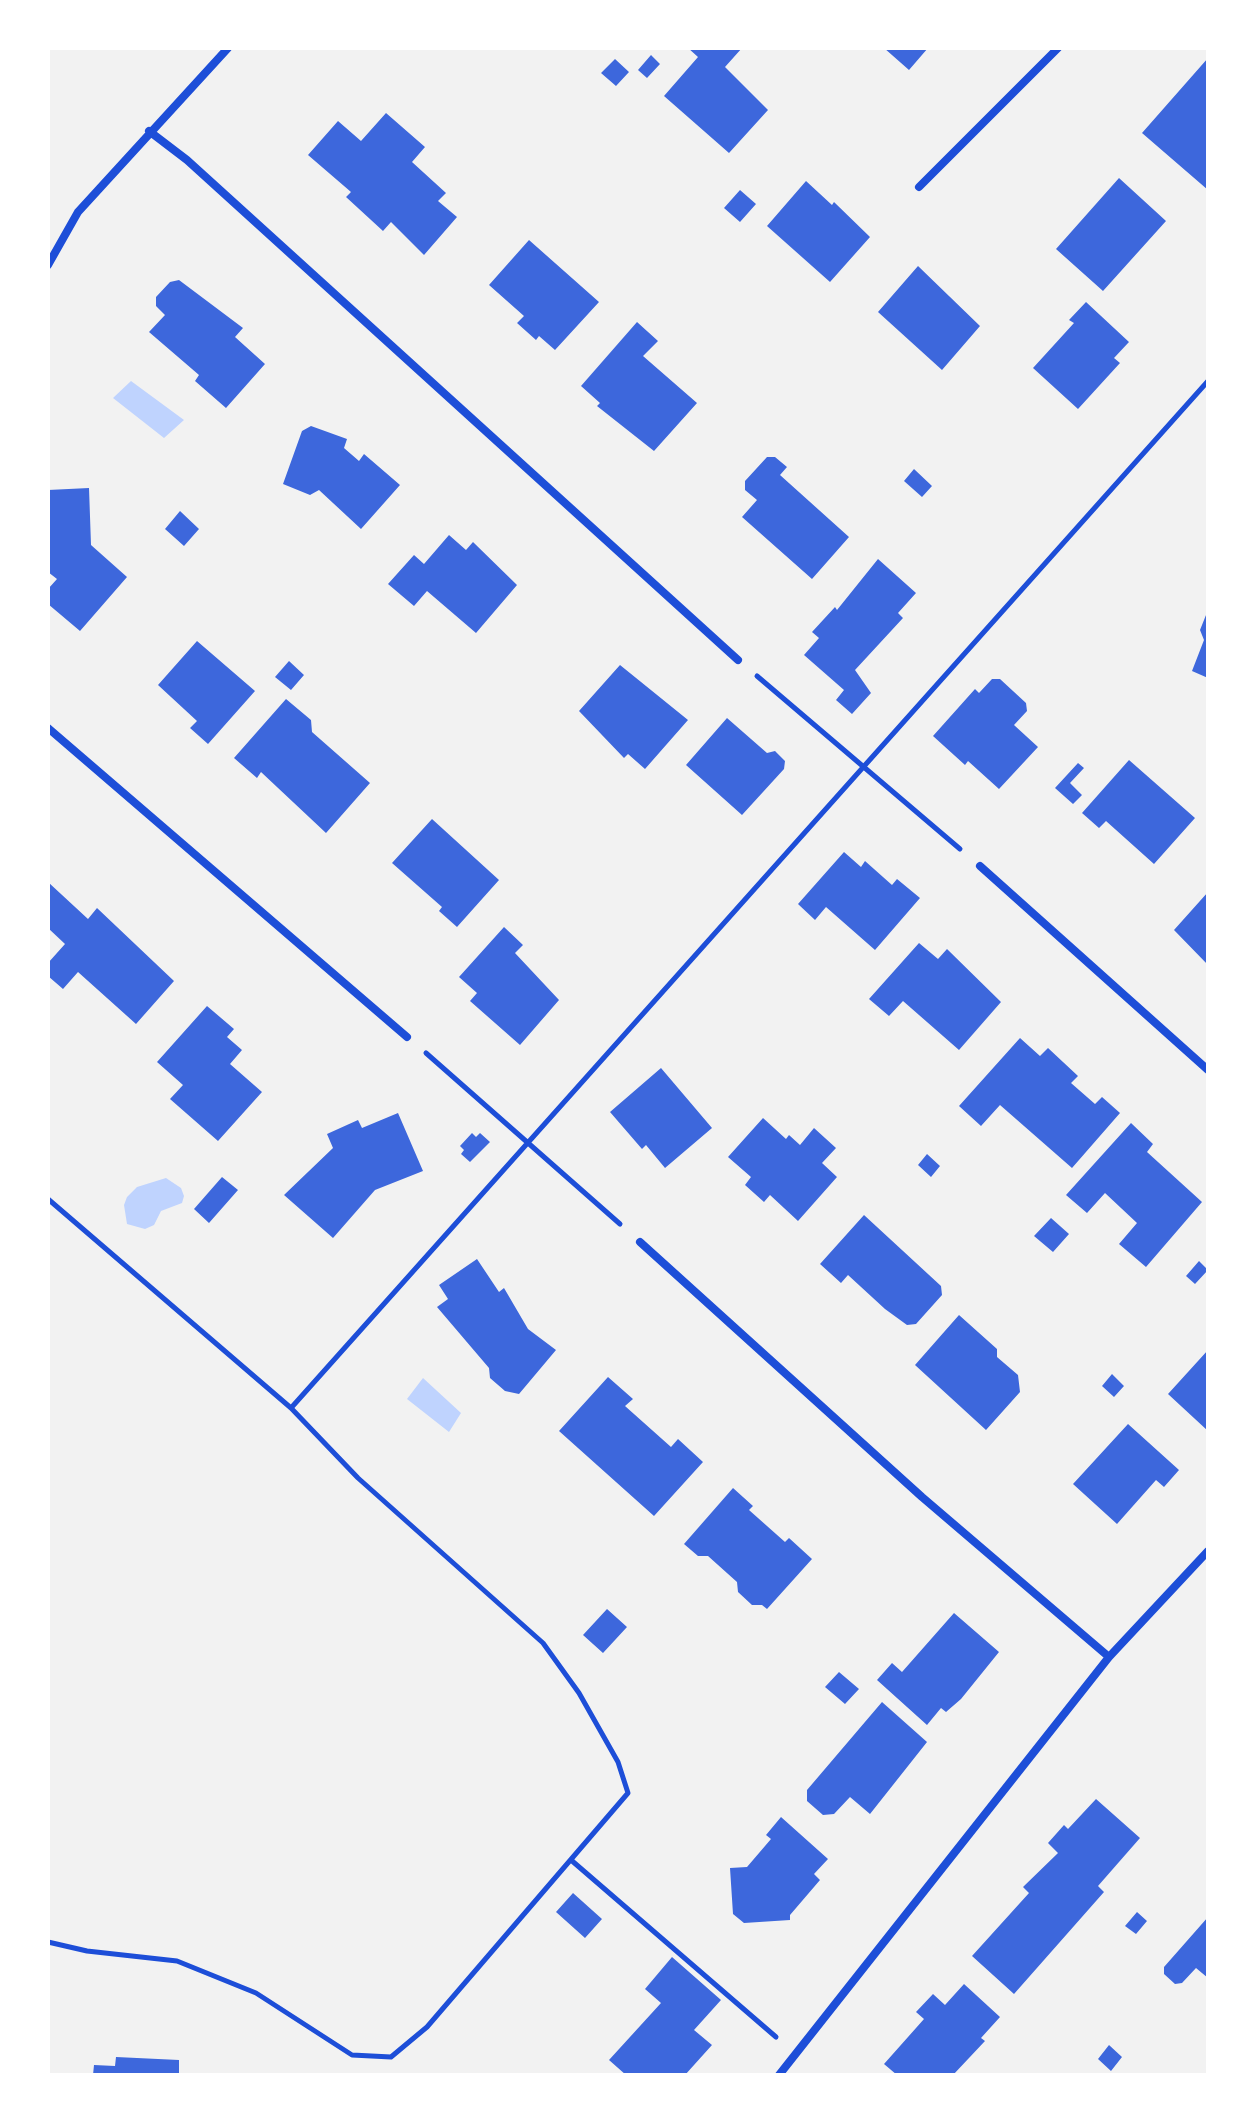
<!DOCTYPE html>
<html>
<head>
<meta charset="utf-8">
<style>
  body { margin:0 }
  #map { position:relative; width:1256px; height:2123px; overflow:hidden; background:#f2f2f2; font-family:"Alegreya Sans",sans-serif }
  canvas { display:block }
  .frame { position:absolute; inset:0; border:50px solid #fff; pointer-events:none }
</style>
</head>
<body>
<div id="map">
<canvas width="1256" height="2123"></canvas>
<div class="frame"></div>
</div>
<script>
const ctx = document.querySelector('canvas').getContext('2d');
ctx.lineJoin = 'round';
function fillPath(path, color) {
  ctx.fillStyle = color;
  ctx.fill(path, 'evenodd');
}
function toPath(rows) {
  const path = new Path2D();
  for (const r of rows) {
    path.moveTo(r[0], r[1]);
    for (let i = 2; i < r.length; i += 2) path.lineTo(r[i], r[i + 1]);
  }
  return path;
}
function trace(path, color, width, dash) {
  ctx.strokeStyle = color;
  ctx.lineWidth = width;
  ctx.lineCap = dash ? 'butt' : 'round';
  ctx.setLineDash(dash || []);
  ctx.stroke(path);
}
fillPath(toPath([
  [131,381,184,420,164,438,113,398],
  [166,1178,181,1188,184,1196,182,1203,161,1211,154,1225,145,1229,127,1224,124,1205,127,1197,137,1187],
  [423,1378,461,1413,449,1432,407,1399]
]), '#bfd3fe');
fillPath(toPath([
  [688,48,742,48,725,67,768,110,729,153,664,96,698,57],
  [884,48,928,48,909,70],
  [651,55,660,64,647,78,638,70],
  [1208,58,1208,190,1142,133],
  [615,59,629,72,616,86,601,73],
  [386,113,425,147,412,162,446,193,438,201,457,217,424,255,391,222,383,231,346,197,351,192,308,155,338,121,361,141],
  [1119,178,1166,221,1103,291,1056,249],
  [806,181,832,205,834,202,870,237,830,282,767,226],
  [740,190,756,204,740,222,724,208],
  [529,240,599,302,555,350,539,336,536,340,517,323,524,316,489,285],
  [918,266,980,326,942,370,878,312],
  [179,280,243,328,235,337,265,364,226,408,195,381,199,375,149,332,165,315,156,306,156,297,170,282],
  [1086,302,1129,342,1114,358,1120,363,1078,409,1033,368,1074,323,1069,320],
  [637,322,658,341,643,356,697,403,654,451,597,406,600,403,581,386],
  [311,426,347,439,344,448,359,461,364,454,400,485,361,529,319,490,310,495,283,484,302,431],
  [767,457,775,457,787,467,780,475,849,537,812,579,742,517,757,500,745,490,745,481],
  [914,469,932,486,922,497,904,481],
  [89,488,91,545,127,577,80,631,48,604,48,589,57,579,48,572,48,490],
  [180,511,199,529,184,546,165,529],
  [449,535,466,550,473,542,517,585,476,633,427,591,414,606,388,584,414,555,424,564],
  [878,559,916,593,898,613,903,618,855,670,871,693,852,714,836,700,844,690,804,655,819,638,812,632,835,607,837,610],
  [1208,610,1208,678,1192,671,1204,640,1200,630],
  [197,641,255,691,208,744,190,728,197,721,158,685],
  [289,661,304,675,291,690,275,677],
  [620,665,688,720,645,769,628,754,624,758,579,711],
  [992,679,1000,679,1026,703,1027,711,1014,725,1038,747,999,789,968,761,965,765,933,736,975,689,979,693],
  [286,699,311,720,312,732,370,783,326,833,261,772,257,778,234,758],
  [727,718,767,753,775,751,785,761,784,769,742,815,686,765],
  [1129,760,1195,818,1154,864,1106,821,1099,828,1082,813],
  [1078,763,1084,768,1070,783,1082,795,1073,804,1055,788],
  [432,819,499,880,457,927,439,911,442,907,392,863],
  [844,852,861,867,865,861,892,885,897,879,920,898,875,950,826,907,815,920,798,904],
  [48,882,88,919,97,908,174,981,136,1024,78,972,63,989,48,976,48,963,65,944,48,928],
  [1208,892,1208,965,1174,930],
  [504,927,523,945,515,953,559,1000,520,1045,470,1001,477,993,459,977],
  [919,943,938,959,947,949,1001,1002,959,1050,903,1001,889,1016,869,999],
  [207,1006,234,1029,227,1037,242,1050,230,1064,262,1092,218,1141,170,1099,183,1085,157,1062],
  [1020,1038,1040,1056,1048,1048,1078,1076,1071,1083,1095,1104,1102,1097,1120,1113,1072,1168,1000,1105,981,1126,959,1106],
  [661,1068,712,1128,665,1168,646,1145,642,1149,610,1112],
  [398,1113,423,1171,375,1190,333,1238,284,1195,333,1148,327,1134,358,1120,362,1128],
  [763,1118,786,1139,789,1135,800,1145,814,1128,836,1148,822,1163,837,1177,798,1221,770,1195,764,1202,745,1185,751,1177,728,1157],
  [1131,1123,1153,1144,1147,1152,1202,1202,1146,1267,1119,1244,1137,1223,1105,1193,1087,1213,1066,1195],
  [472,1133,476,1137,480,1133,490,1142,470,1162,461,1154,464,1150,460,1146],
  [927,1154,940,1166,931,1177,918,1165],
  [222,1177,238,1190,209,1223,194,1209],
  [864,1215,941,1286,942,1295,916,1324,907,1325,885,1309,848,1275,841,1283,820,1264],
  [1051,1218,1069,1234,1053,1252,1034,1236],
  [477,1259,499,1292,504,1288,528,1329,556,1350,519,1394,505,1391,490,1378,489,1368,437,1307,448,1299,439,1285],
  [1199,1261,1208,1270,1195,1284,1186,1276],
  [959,1315,997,1349,997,1357,1018,1375,1020,1392,986,1430,915,1365],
  [1208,1350,1208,1431,1168,1394],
  [1112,1374,1124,1386,1114,1397,1102,1386],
  [608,1377,633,1399,625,1406,671,1447,678,1439,703,1462,654,1516,559,1431],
  [1128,1424,1179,1470,1164,1487,1156,1480,1117,1524,1073,1484],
  [733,1488,753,1506,749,1510,785,1542,789,1538,812,1559,767,1609,762,1605,752,1605,738,1592,737,1582,708,1556,698,1556,684,1544],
  [607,1609,627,1627,603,1653,583,1635],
  [954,1613,999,1652,961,1699,946,1712,941,1708,927,1725,877,1680,892,1663,902,1672],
  [839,1672,859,1689,845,1704,825,1687],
  [882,1702,927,1742,870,1814,850,1797,834,1814,823,1815,807,1801,807,1790],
  [1096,1799,1140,1838,1098,1886,1104,1892,1014,1994,972,1956,1029,1893,1023,1887,1058,1853,1048,1843,1064,1825,1068,1829],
  [781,1817,828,1859,814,1874,820,1880,790,1915,790,1920,744,1923,733,1914,730,1868,747,1867,771,1839,766,1835],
  [573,1893,602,1919,585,1938,556,1912],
  [1137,1912,1147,1921,1136,1934,1125,1926],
  [1208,1917,1208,1978,1196,1968,1182,1983,1175,1984,1164,1974,1164,1967],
  [672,1957,721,2000,694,2030,712,2045,685,2075,626,2075,609,2060,661,2003,645,1989],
  [964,1984,1000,2017,981,2038,985,2041,953,2075,897,2075,884,2064,924,2019,916,2012,933,1994,945,2005],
  [1109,2045,1122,2057,1111,2071,1098,2059],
  [116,2057,179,2060,179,2075,93,2075,94,2065,115,2066]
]), '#3d67dc');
trace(toPath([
  [757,676,960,849],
  [426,1053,620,1224],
  [48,1199,291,1408,358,1478,543,1643,579,1693,618,1762,628,1793,427,2027,391,2057,352,2055,256,1993,177,1961,87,1951,48,1942],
  [291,1408,1208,381],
  [571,1860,776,2037]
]), '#1d4ed8', 5);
trace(toPath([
  [149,131,187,160,738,660],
  [919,187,1058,48],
  [48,265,78,212,228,48],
  [48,728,407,1037],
  [980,866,1208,1070],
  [640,1242,922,1497,1109,1657],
  [779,2075,1109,1657,1208,1551]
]), '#1d4ed8', 8);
</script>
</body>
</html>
